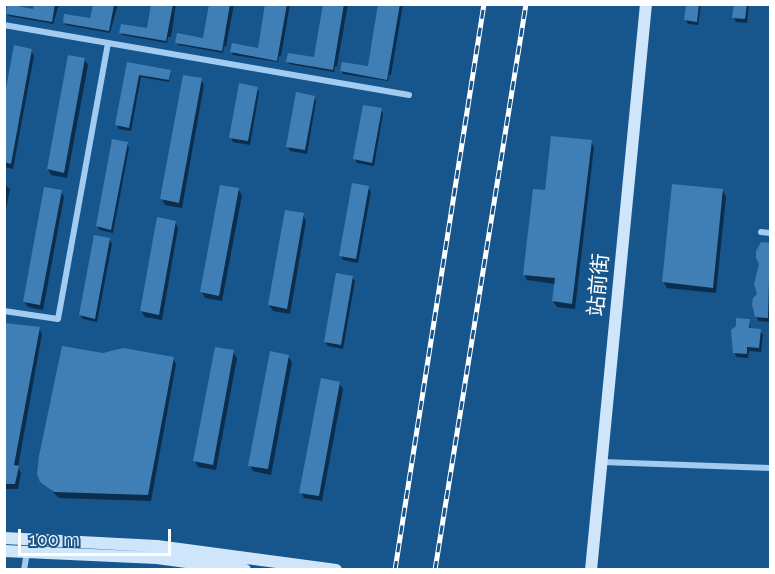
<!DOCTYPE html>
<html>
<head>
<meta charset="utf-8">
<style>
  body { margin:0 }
  #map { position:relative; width:775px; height:574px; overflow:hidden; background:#17558d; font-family:Raleway,sans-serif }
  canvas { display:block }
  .frame { position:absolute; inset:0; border:6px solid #fff; pointer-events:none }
  .scale { position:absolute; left:18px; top:529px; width:153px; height:27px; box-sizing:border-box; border:3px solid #fff; border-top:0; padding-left:8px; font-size:18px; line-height:21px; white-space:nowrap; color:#fff; -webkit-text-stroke:4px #17558d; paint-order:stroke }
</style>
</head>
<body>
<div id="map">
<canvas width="775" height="574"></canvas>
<div class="frame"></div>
<div class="scale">100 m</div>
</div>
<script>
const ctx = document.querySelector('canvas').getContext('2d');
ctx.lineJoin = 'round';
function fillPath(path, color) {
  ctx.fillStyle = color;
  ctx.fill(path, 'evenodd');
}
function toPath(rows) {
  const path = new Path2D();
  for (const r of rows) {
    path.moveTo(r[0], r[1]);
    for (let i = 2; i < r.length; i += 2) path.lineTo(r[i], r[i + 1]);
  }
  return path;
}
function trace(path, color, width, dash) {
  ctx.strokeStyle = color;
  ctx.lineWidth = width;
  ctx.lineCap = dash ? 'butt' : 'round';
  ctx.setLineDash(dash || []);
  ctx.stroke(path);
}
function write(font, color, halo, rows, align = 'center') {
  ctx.font = font + ' Raleway,"Noto Sans SC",sans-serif';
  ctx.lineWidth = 4.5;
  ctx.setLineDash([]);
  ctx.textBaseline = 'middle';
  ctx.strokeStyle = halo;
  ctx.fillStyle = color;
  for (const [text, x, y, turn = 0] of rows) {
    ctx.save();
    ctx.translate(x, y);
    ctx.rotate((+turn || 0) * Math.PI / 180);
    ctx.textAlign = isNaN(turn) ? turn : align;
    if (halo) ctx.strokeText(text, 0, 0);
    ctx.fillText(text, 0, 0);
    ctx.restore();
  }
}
fillPath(toPath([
  [35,4,59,4,53,24,9,16,7,14,35,11],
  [94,4,118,4,110,33,66,25,64,23,92,20],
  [153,4,176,4,171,37,168,37,167,43,122,35,121,33,148,30],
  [210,4,234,4,226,47,224,46,223,53,178,45,177,43,204,40],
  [267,4,290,4,281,56,279,56,278,62,233,55,232,52,259,49],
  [325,4,348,4,337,66,335,66,334,72,289,64,288,62,317,59],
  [380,4,403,4,391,75,389,75,388,81,343,74,342,71,369,68],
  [687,4,701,4,698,25,688,24,686,20],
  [735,4,749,4,747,23,736,22,734,18],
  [31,50,34,56,13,169,4,167,4,107],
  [84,59,88,65,67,178,51,175,48,169],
  [128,63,171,74,169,82,141,77,131,131,119,129,117,125],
  [201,80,204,85,182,208,165,205,162,199],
  [257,88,259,92,250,145,233,142,231,138],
  [314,97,316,101,307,154,290,151,288,147],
  [381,109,383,114,374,166,357,163,355,159],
  [591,142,594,147,575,309,557,307,553,301,555,284,527,280,524,274,546,192],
  [127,143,129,148,113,233,100,230,97,226],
  [4,183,10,189,4,220],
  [368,188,371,192,358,263,343,260,341,256],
  [238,189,242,195,222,301,205,298,202,292],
  [723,191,726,197,716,293,667,288,663,282],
  [61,192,64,197,43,310,28,307,24,302],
  [303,215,306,221,290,314,273,311,269,305],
  [175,222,178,228,162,320,145,317,141,311],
  [109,239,112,244,97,322,83,319,80,315],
  [762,243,770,244,770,322,759,321,756,317],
  [352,277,355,281,343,349,328,346,325,342],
  [749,320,751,330,760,331,763,335,761,352,749,351,748,358,737,357,734,352],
  [7,325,39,328,42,334,18,467,21,473,18,489,4,489],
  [233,352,237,358,216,470,198,467,195,461],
  [103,355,173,358,176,364,151,501,59,498,42,481],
  [288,356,292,362,271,475,253,471,250,465],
  [339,383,343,389,322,501,304,498,301,492]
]), '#0007');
fillPath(toPath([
  [7,4,33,9,34,4,55,4,52,22,6,14],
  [151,4,173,4,166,41,119,33,121,24,147,28],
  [209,4,230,4,222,51,175,43,177,33,203,38],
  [265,4,287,4,277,61,230,52,232,43,258,48],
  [323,4,344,4,333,70,286,62,288,53,314,57],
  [378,4,400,4,387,80,340,71,342,62,368,66],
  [686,4,699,4,697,22,684,20],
  [734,4,747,4,745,19,732,18],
  [93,5,114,5,109,31,63,23,64,14,90,18],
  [14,45,32,49,11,164,4,162,4,99],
  [68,55,85,58,64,173,47,169],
  [127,62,171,70,169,80,139,75,129,128,115,125],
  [183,75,202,78,179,203,160,199],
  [239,83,258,87,248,141,229,138],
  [296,92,315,96,305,150,286,147],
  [363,105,382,108,372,163,353,159],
  [551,136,592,140,572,304,552,301,555,278,523,275,533,189,545,190],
  [112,139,128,142,111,230,96,226],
  [352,183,369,186,356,259,339,256],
  [672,184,723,189,713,288,662,282],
  [220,185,239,188,219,296,200,292],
  [44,187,62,190,40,305,23,302],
  [285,210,304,213,287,309,268,305],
  [157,217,176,221,159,315,140,311],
  [94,235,110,238,95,319,79,315],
  [761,242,770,243,768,318,755,317,752,304,753,298,757,294,754,284,759,264,756,258,756,251],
  [336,273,353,276,341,345,324,342],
  [736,318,750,319,749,328,761,329,759,348,747,347,747,354,733,353,731,330,736,326],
  [5,323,40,327,14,465,19,466,15,484,4,484],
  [62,346,103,353,123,348,174,357,148,495,54,492,40,482,37,474,39,456],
  [215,347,234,350,213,465,193,461],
  [270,351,289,355,268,469,248,466],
  [321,378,340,382,319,496,299,493]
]), '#3f7fb5');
trace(toPath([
  [4,25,409,95],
  [761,232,770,233],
  [4,311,58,319,108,43],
  [602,462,770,468],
  [24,570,27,552]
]), '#a2cbef', 6);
trace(toPath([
  [4,538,157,546,336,570],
  [4,551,157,558,245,570],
  [591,570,646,4]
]), '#cfe6fa', 12);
const rail = toPath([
  [395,570,484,4],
  [435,570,526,4]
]);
trace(rail, '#fff', 5);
trace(rail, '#17558d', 3, [9]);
write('21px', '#fff', '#17558d', [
  ["站前街",599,285,-85]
]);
</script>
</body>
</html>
